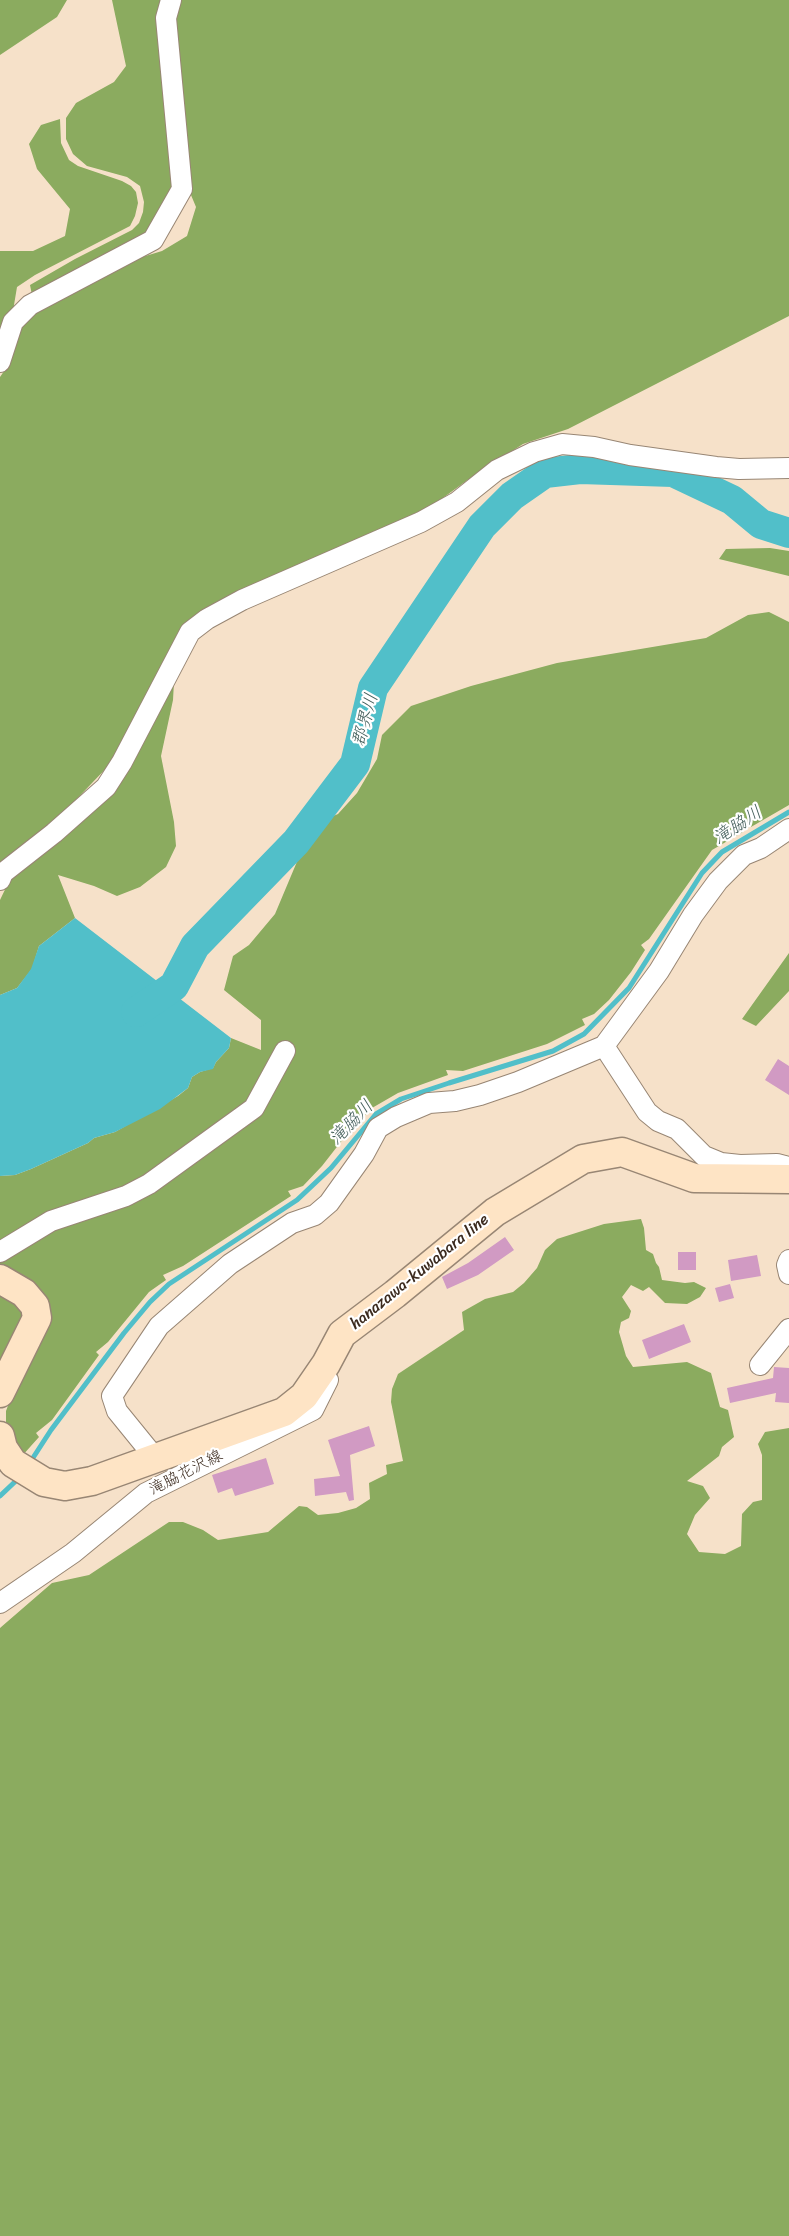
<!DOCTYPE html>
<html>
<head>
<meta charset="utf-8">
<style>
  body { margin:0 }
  canvas { display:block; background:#f6e1c9 }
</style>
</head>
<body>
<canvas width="789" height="2236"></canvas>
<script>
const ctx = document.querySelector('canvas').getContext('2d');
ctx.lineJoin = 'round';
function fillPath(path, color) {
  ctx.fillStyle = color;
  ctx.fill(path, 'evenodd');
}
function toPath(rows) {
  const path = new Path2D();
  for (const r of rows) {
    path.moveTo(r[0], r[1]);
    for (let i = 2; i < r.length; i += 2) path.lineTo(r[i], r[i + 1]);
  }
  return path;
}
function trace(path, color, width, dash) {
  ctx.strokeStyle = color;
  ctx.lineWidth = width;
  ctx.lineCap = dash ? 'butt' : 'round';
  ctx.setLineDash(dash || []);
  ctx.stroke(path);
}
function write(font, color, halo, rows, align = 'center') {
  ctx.font = font + ' Sriracha,"Klee One",sans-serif';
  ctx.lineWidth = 4.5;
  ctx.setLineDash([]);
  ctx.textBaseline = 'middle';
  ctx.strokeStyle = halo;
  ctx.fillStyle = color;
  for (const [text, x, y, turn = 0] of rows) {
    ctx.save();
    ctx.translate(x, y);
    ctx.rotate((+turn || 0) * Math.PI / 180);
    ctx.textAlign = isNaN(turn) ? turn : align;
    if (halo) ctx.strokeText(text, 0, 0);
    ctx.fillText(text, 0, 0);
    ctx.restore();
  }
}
fillPath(toPath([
  [0,0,67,0,57,17,0,55],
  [112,0,162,0,175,185,148,233,32,295,30,285,75,259,132,230,139,223,143,212,144,202,140,186,127,177,87,166,73,154,66,139,66,118,76,103,114,82,126,66],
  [178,0,789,0,789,316,568,429,523,444,473,476,425,511,187,622,114,760,70,806,0,865,0,377,9,364,20,330,35,310,129,261,162,251,187,236,196,207,191,195,176,42,174,14],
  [60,119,61,143,69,160,78,166,122,181,131,186,136,192,138,203,135,216,130,226,35,275,17,287,13,311,0,344,0,251,33,251,65,236,70,209,37,169,29,144,41,125],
  [770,548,789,551,789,576,719,559,726,549],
  [769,612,789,622,789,805,751,827,741,828,743,832,712,850,649,939,641,945,645,950,631,972,609,1000,594,1014,582,1019,585,1025,547,1044,463,1071,446,1070,448,1075,398,1093,372,1108,347,1134,322,1166,303,1186,288,1191,291,1196,183,1266,163,1275,166,1280,149,1292,108,1342,96,1352,99,1355,52,1420,36,1433,39,1437,22,1456,6,1425,6,1411,24,1363,46,1332,49,1323,0,1270,0,1176,15,1175,31,1169,88,1143,94,1138,115,1132,178,1096,188,1088,192,1077,200,1072,213,1068,216,1062,229,1048,231,1038,261,1050,261,1020,224,990,233,956,249,945,275,914,304,845,324,820,338,814,357,793,377,759,382,735,411,706,471,686,557,663,706,638,748,615],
  [174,682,173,700,161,756,174,822,176,846,166,867,140,887,117,896,94,886,58,875,75,918,39,946,32,969,17,988,0,995,0,900,12,875,82,820],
  [789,953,789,991,756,1026,742,1019],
  [641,1219,644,1228,646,1250,653,1254,656,1263,659,1267,662,1280,685,1283,694,1282,706,1288,700,1297,687,1304,665,1303,649,1287,643,1291,631,1285,622,1297,631,1311,629,1318,621,1322,619,1332,626,1356,633,1367,687,1362,711,1373,720,1407,728,1410,734,1437,722,1447,719,1456,687,1481,703,1486,710,1498,695,1515,687,1534,699,1552,725,1554,741,1546,742,1514,753,1502,762,1500,762,1455,758,1444,765,1432,789,1428,789,2236,0,2236,0,1628,52,1583,89,1575,169,1522,183,1522,203,1530,218,1540,268,1532,299,1506,307,1507,318,1515,338,1513,356,1508,370,1499,369,1483,387,1474,386,1465,403,1461,391,1402,392,1389,398,1374,464,1330,462,1312,485,1299,513,1292,524,1283,537,1268,545,1250,557,1239,604,1224],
  [0,1285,23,1306,24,1325,0,1375]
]), '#8bab5f');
fillPath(toPath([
  [75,918,231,1038,229,1048,216,1062,213,1069,200,1072,192,1077,188,1088,160,1109,115,1132,94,1138,88,1143,31,1169,15,1175,0,1176,0,995,17,988,31,969,39,946]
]), '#51bfc9');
trace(toPath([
  [29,1464,51,1430,124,1333,150,1302,169,1284,297,1200,331,1168,376,1114,401,1099,449,1083,553,1051,584,1034,629,988,702,873,722,852,789,812],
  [0,1496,20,1477]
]), '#51bfc9', 5);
trace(toPath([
  [136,1012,174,986,195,946,296,842,355,764,373,688,482,526,512,496,545,473,580,469,673,472,732,500,761,524,789,533]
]), '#51bfc9', 30);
fillPath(toPath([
  [778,1059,789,1066,789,1095,765,1080],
  [505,1237,514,1250,478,1275,447,1289,442,1277,468,1263],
  [678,1252,696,1252,696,1270,678,1270],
  [757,1255,761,1276,731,1281,728,1260],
  [730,1284,734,1298,719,1302,715,1288],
  [684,1324,691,1342,649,1359,642,1340],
  [774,1367,789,1368,789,1403,775,1402,776,1393,730,1403,727,1388,773,1378],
  [369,1426,375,1446,350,1455,354,1500,349,1501,346,1492,315,1496,314,1479,340,1476,328,1440],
  [266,1458,274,1484,235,1496,232,1488,218,1493,212,1475]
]), '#d19ac3');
const minor = toPath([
  [0,362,13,322,30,305,153,240,182,189,166,18,171,0],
  [0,880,3,873,54,833,106,787,122,762,190,632,207,619,242,600,421,522,457,502,497,470,534,452,562,444,594,447,630,455,716,467,739,469,789,468],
  [604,1046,659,971,693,915,718,881,744,855,761,848,789,829],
  [0,1252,51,1221,126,1196,149,1184,254,1108,285,1051],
  [789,1260,787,1265,789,1274],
  [760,1365,789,1329],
  [156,1459,117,1411,112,1396,159,1326,230,1264,292,1223,315,1215,329,1203,364,1154,378,1128,396,1117,429,1103,455,1101,480,1095,518,1082,604,1046,647,1112,658,1121,677,1129,704,1156,721,1163,740,1165,777,1164,789,1167],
  [0,1603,73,1553,146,1493,313,1410,328,1380]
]);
const secondary = toPath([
  [0,1279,24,1293,35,1306,37,1318,0,1393],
  [0,1436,3,1448,13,1463,44,1482,65,1486,92,1481,284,1412,304,1396,326,1364,342,1334,395,1294,495,1212,583,1159,622,1152,694,1178,789,1179]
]);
trace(minor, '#988674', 22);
trace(secondary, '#988674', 31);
trace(minor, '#fff', 20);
trace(secondary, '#fee4c5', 28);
write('16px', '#3b2a1e', '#fff', [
  ["hanazawa-kuwabara line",420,1272,-39],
  ["滝脇花沢線",186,1473,-27]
]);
write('italic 18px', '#435e5a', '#fff', [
  ["郡界川",366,720,-75],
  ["滝脇川",738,826,-33],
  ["滝脇川",352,1123,-46]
]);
</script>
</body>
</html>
